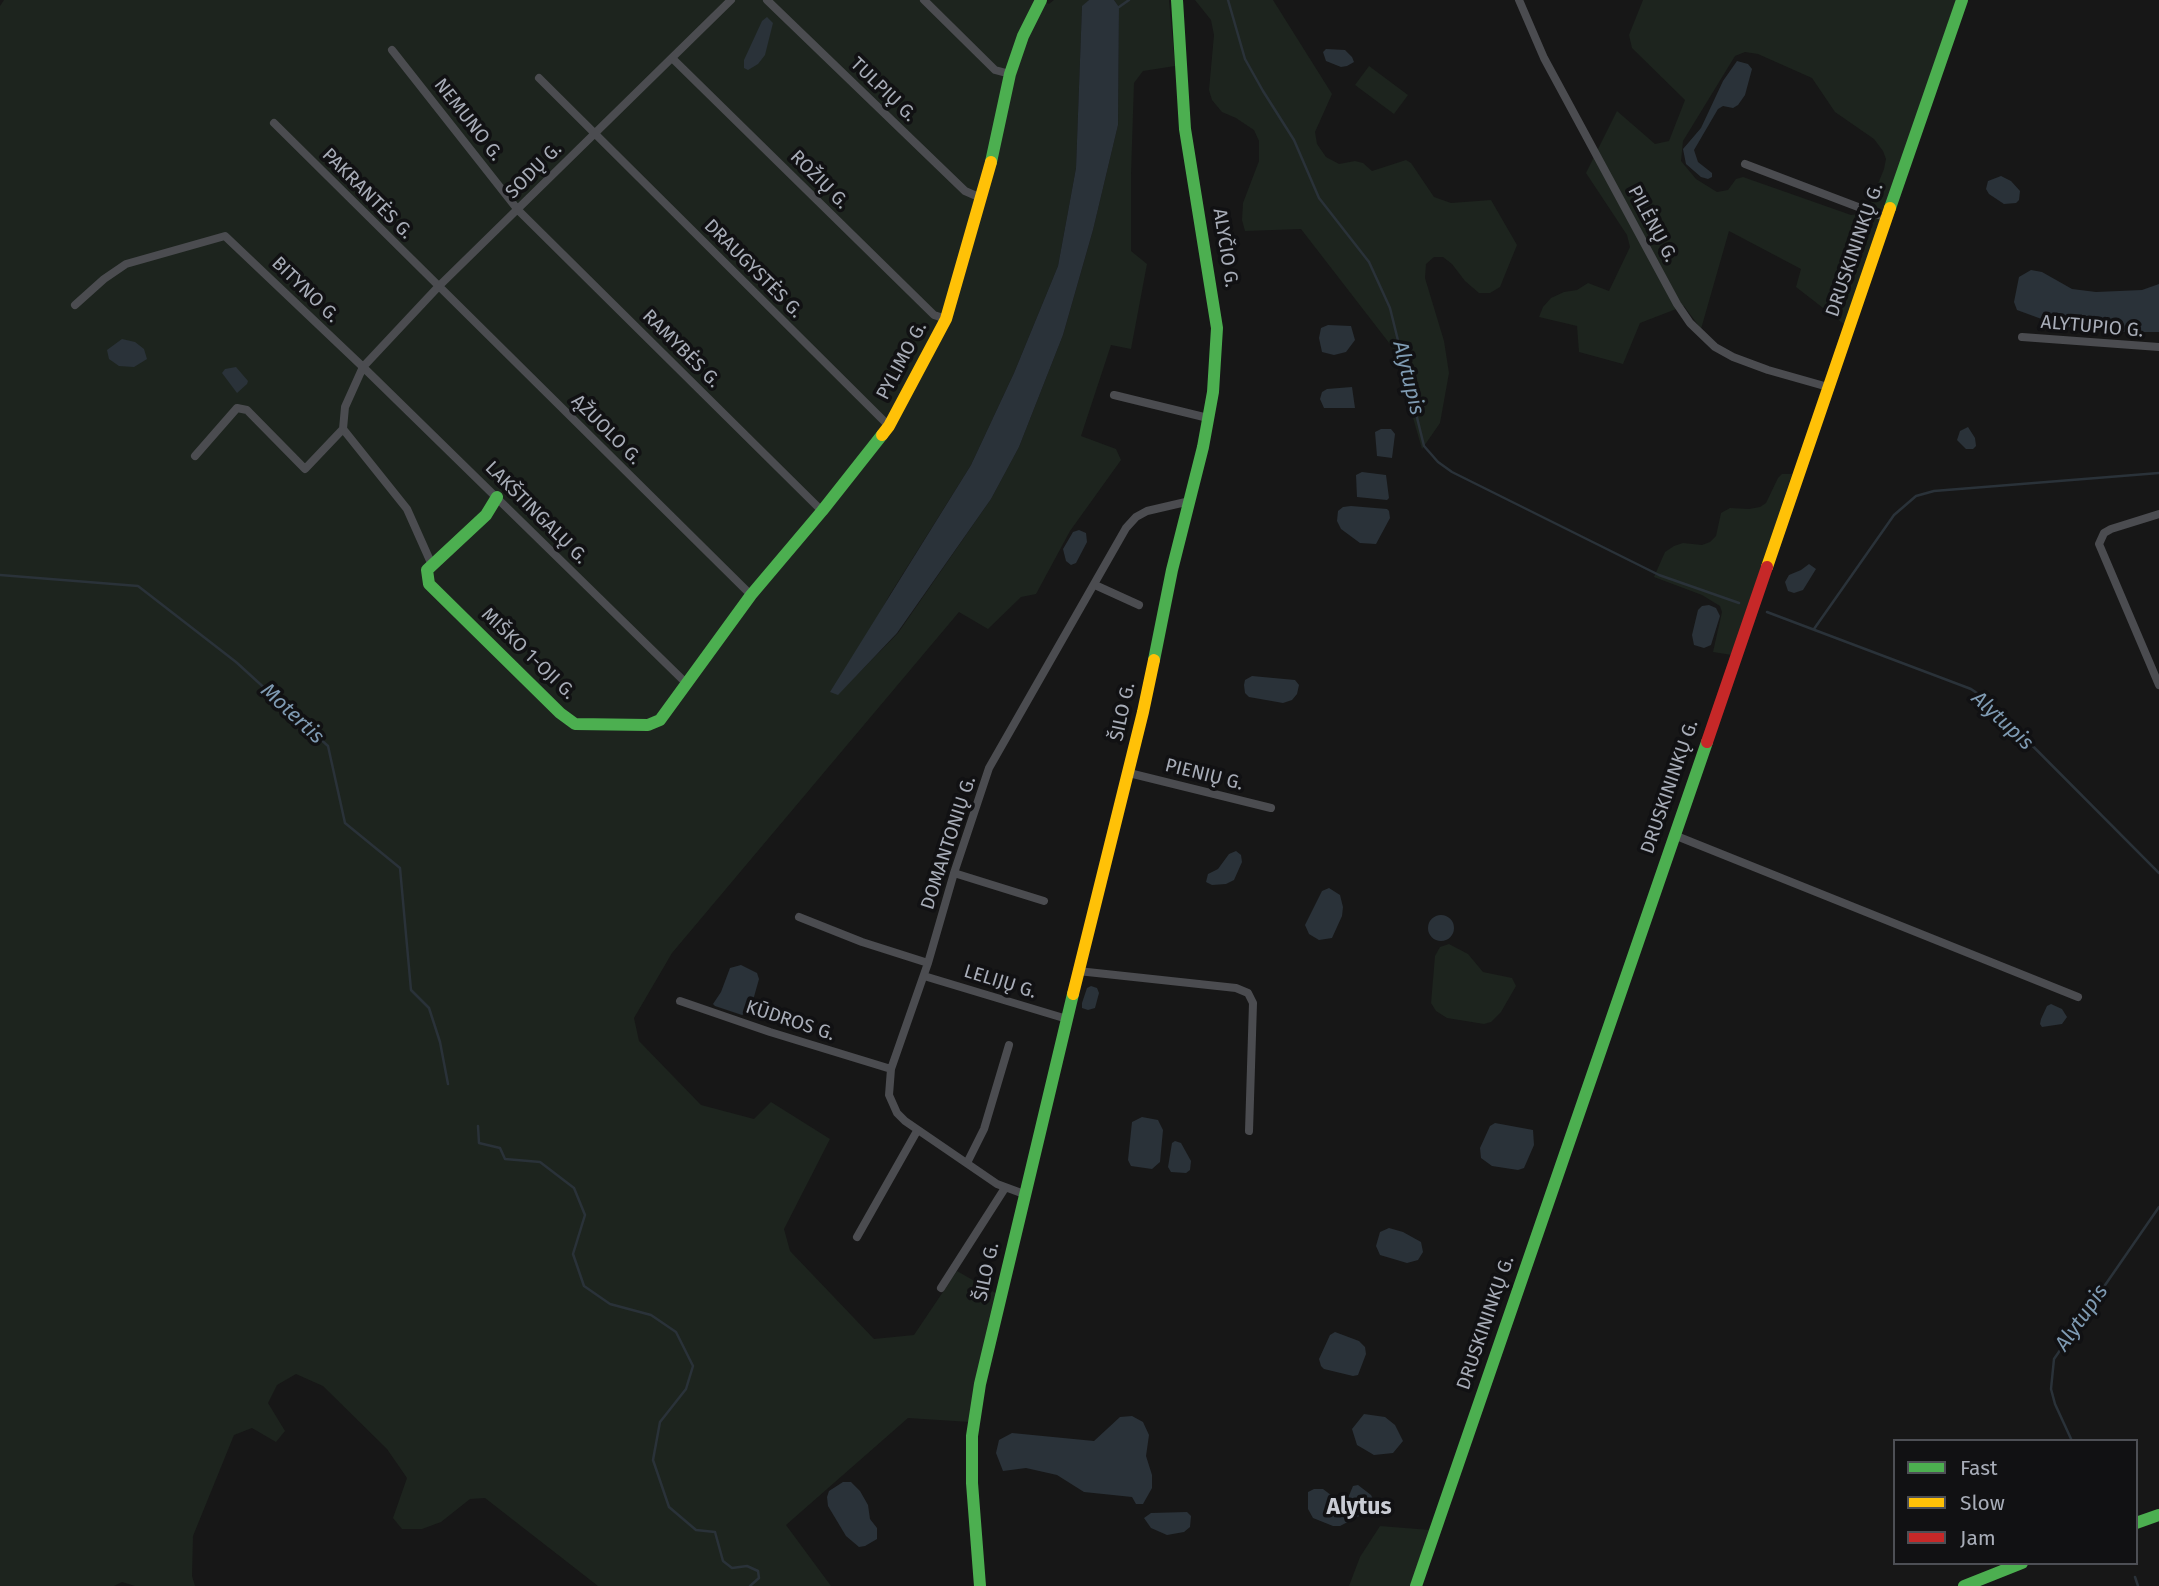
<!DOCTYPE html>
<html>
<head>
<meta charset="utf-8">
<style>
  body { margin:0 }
  #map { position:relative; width:2159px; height:1586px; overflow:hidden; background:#171717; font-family:"Fira Sans",sans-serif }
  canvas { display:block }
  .legend { position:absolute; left:1893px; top:1439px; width:245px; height:126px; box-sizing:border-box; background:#111113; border:2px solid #4d4f55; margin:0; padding:9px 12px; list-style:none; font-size:21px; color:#a8adb8 }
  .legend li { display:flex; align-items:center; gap:14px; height:35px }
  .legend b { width:35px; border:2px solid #4d4f55 }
</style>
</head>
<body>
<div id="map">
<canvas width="2159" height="1586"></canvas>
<ul class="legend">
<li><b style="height:9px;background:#4caf50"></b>Fast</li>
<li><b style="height:9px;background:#ffc107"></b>Slow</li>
<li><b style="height:9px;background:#c62828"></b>Jam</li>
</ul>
</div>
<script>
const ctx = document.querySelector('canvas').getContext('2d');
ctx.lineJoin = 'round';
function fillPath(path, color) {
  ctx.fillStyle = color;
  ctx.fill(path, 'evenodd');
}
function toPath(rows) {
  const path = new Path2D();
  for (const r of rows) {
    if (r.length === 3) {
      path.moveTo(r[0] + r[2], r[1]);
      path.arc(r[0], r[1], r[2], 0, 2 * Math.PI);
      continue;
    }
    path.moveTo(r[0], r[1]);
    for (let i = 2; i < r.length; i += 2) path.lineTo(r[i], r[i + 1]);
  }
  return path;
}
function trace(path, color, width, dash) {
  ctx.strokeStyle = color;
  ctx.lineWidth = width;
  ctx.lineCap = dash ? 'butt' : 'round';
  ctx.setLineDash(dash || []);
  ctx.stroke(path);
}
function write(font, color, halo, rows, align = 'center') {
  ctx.font = font + ' "Fira Sans",sans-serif';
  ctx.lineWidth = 7;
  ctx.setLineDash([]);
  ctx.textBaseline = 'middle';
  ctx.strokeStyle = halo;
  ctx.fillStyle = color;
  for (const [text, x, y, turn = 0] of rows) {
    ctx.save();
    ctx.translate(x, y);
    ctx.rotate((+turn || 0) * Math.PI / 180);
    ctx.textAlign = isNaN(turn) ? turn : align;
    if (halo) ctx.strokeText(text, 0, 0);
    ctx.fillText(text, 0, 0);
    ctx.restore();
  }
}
fillPath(toPath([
  [4,0,1042,0,1049,4,1054,0,1089,0,1082,7,1076,168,1058,266,1014,373,971,465,889,596,837,695,898,633,991,499,1019,447,1063,335,1093,230,1118,125,1119,7,1114,0,1169,0,1175,66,1143,71,1134,83,1131,174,1131,251,1147,264,1131,349,1111,345,1081,436,1116,449,1121,460,1070,531,1036,594,1021,597,988,629,959,612,672,953,634,1018,639,1041,701,1105,754,1119,771,1102,830,1139,784,1229,790,1251,874,1339,914,1335,957,1271,999,1295,970,1422,908,1418,786,1525,831,1586,598,1586,485,1498,470,1499,441,1522,422,1529,402,1529,393,1518,407,1478,387,1449,323,1386,296,1374,277,1385,268,1403,285,1431,276,1442,252,1428,234,1435,193,1536,192,1576,195,1586,135,1586,122,1582,114,1586,0,1586,0,6],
  [1195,0,1273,0,1332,94,1315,132,1317,144,1326,157,1339,164,1355,161,1363,163,1372,171,1406,160,1411,163,1434,197,1451,203,1491,200,1517,245,1500,287,1490,293,1479,293,1465,281,1452,264,1443,257,1434,257,1426,264,1425,278,1444,341,1449,373,1440,423,1422,449,1393,348,1301,229,1245,231,1242,220,1243,203,1259,161,1259,141,1254,130,1236,118,1222,112,1212,100,1209,90,1214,35,1211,20],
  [1643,0,1956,0,1845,325,1796,287,1801,269,1729,231,1701,329,1684,306,1640,323,1623,364,1579,352,1577,326,1539,317,1543,307,1551,298,1564,292,1577,290,1588,283,1609,291,1630,247,1627,235,1586,173,1617,111,1655,144,1669,141,1685,100,1632,48,1629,35],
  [1745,52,1758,54,1812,78,1835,112,1874,139,1883,151,1886,159,1884,169,1869,206,1858,214,1851,215,1743,177,1736,179,1728,190,1717,192,1696,179,1681,161,1683,141,1735,56],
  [1369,66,1408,95,1394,114,1355,85],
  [1782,474,1792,474,1732,655,1713,652,1722,612,1720,606,1702,595,1654,577,1665,552,1674,546,1683,543,1702,545,1710,542,1716,536,1721,513,1730,508,1749,509,1760,507,1766,503,1778,478],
  [1449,944,1468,954,1483,972,1512,978,1516,986,1501,1012,1491,1022,1484,1024,1447,1018,1436,1011,1431,1003,1435,956,1440,947],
  [1380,1526,1430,1530,1410,1586,1349,1586,1360,1557]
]), '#1d241e');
fillPath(toPath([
  [1089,0,1114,0,1119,7,1118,125,1093,230,1063,335,1019,447,991,499,897,633,838,695,830,692,971,465,1014,373,1058,266,1076,168,1082,6],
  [767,17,773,23,765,55,758,64,748,70,744,68,744,60,762,21],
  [1326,49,1345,50,1352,57,1354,62,1347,66,1341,67,1326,61,1323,52],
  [1737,61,1748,64,1752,69,1745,95,1738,105,1733,108,1723,106,1718,109,1694,150,1698,162,1712,173,1712,177,1708,179,1701,177,1686,164,1683,149,1701,128,1723,81],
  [2001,176,2011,181,2020,191,2019,200,2016,203,2004,204,1989,194,1986,189,1988,181],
  [2031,270,2042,272,2072,289,2096,292,2142,290,2159,284,2159,332,2114,332,2074,329,2052,319,2047,321,2017,310,2014,302,2019,277],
  [1328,325,1351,326,1355,340,1346,352,1334,355,1322,352,1319,338,1321,328],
  [122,339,135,342,144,349,147,359,134,367,119,366,109,359,107,350],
  [236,367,248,381,247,384,237,393,222,373,225,369],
  [1352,387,1355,408,1324,408,1320,399,1322,392,1327,389],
  [1968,427,1975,438,1976,446,1973,449,1966,449,1957,440,1960,431],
  [1381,429,1391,429,1395,434,1392,458,1377,456,1375,432],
  [1362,472,1386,475,1389,498,1387,500,1357,497,1356,475],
  [1351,506,1387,509,1389,511,1390,518,1376,544,1360,543,1341,529,1337,521,1338,511,1343,507],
  [1079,530,1086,533,1087,542,1076,563,1071,565,1066,561,1063,549,1073,532],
  [1809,564,1816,569,1803,590,1794,593,1788,591,1785,582,1789,575,1801,570],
  [1709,605,1716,608,1720,616,1711,645,1704,648,1694,645,1692,635,1698,610,1702,606],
  [1252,676,1295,680,1299,685,1297,694,1292,700,1283,703,1249,697,1245,693,1244,685,1245,680],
  [1236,851,1241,855,1242,862,1234,880,1226,884,1212,885,1206,882,1208,874,1218,869,1229,854],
  [1329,888,1340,895,1343,907,1342,916,1332,938,1319,940,1309,934,1305,925,1322,891],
  [1441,928,13],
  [741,965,757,973,759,979,750,1011,742,1015,715,1006,713,1004,721,992,730,968],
  [1091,986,1097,988,1099,993,1095,1008,1088,1010,1082,1008,1082,1003,1087,988],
  [2051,1004,2062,1009,2067,1017,2062,1024,2042,1027,2040,1024,2041,1019,2047,1006],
  [1142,1117,1158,1120,1163,1130,1160,1162,1152,1169,1131,1166,1128,1160,1132,1122],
  [1495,1123,1533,1130,1534,1145,1524,1168,1518,1170,1492,1166,1481,1158,1480,1148,1490,1126],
  [1175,1141,1181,1143,1191,1161,1190,1170,1186,1173,1171,1172,1168,1167,1172,1143],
  [1389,1228,1403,1232,1421,1242,1423,1252,1418,1260,1407,1263,1380,1255,1376,1246,1380,1232],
  [1335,1332,1359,1341,1365,1347,1366,1354,1358,1375,1353,1376,1324,1369,1321,1366,1319,1359,1330,1335],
  [1364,1414,1385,1417,1395,1425,1403,1441,1393,1453,1374,1455,1357,1445,1352,1429],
  [1132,1416,1143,1422,1149,1435,1146,1456,1152,1475,1152,1488,1143,1504,1136,1504,1132,1497,1084,1492,1057,1475,1026,1468,1003,1471,996,1453,999,1440,1012,1433,1094,1441,1120,1417],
  [843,1482,851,1482,860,1491,868,1505,870,1519,877,1528,877,1539,865,1546,859,1547,846,1536,828,1506,827,1497,829,1491],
  [1358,1485,1371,1495,1373,1499,1372,1503,1363,1514,1340,1526,1333,1526,1313,1518,1308,1509,1308,1492,1314,1489,1323,1489,1340,1502,1348,1498,1353,1486],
  [1187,1512,1191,1516,1190,1527,1184,1532,1167,1535,1151,1528,1144,1518,1151,1513]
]), '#2a3239');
trace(toPath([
  [1228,0,1245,59,1263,91,1294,140,1319,198,1369,262,1390,308,1424,446,1438,462,1452,472,1659,575,1739,603],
  [1119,7,1129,0],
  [0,575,138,586,236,662,328,746,345,823,400,868,411,990,429,1008,440,1042,448,1084],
  [1767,612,1971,689,1987,700,2159,873],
  [1814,629,1894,515,1916,496,1934,491,2159,473],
  [478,1126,479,1143,500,1148,505,1159,540,1162,574,1188,585,1215,573,1254,584,1286,610,1304,651,1315,676,1332,693,1366,686,1389,660,1422,653,1460,669,1507,696,1530,715,1532,723,1561,732,1568,747,1566,758,1571,759,1578,750,1586],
  [2072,1441,2055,1404,2051,1389,2054,1359,2159,1207],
  [2135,1577,2138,1586]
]), '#2a3239', 2.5);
trace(toPath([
  [767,0,965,191,981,198],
  [924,0,995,70,1010,74],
  [1519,0,1544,58,1677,304,1690,323,1715,347,1733,357,1768,370,1828,387],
  [392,50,518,210,822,511],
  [672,58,934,315,946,319],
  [539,78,889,426],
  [274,123,751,595],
  [1745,164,1887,218],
  [75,305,104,279,126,264,225,236,363,367,686,683],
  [2022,337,2159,347],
  [1114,395,1208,418],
  [343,429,407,509,432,565],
  [195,456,237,408,247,410,305,469,343,429,345,407,363,367,438,287,731,0],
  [2159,514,2111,529,2104,533,2099,544,2159,685],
  [1095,585,1139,605],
  [1129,773,1271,808],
  [1674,835,2078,997],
  [954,873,1044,901],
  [799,917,862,942,928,963],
  [1078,971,1236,988,1248,993,1253,1003,1249,1131],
  [924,976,1067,1019],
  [680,1001,770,1032,891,1069],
  [967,1163,984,1129,1009,1045],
  [1024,1194,997,1184,905,1121,897,1113,889,1095,891,1069,928,963,954,873,989,768,1126,528,1136,517,1147,511,1190,501],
  [857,1237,917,1131],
  [941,1288,1005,1188]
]), '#4b4c50', 8);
trace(toPath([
  [991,162,1010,74,1023,36,1041,0],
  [1890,208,1962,0],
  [497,497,486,515,427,570,429,584,560,713,575,724,648,725,660,720,751,595,822,511,882,435],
  [1154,660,1172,570,1203,447,1213,392,1217,328,1185,129,1177,0],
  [2136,1523,2159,1515],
  [980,1586,972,1483,972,1436,980,1384,1073,994],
  [1416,1586,1707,742],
  [1964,1586,2022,1563]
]), '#4caf50', 12);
trace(toPath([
  [882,435,889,426,946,319,991,162],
  [1767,567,1890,208],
  [1073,994,1143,712,1154,660]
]), '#ffc107', 12);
trace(toPath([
  [1707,742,1767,567]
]), '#c62828', 12);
write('19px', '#a8adb8', '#111113', [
  ["TULPIŲ G.",883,90,44],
  ["NEMUNO G.",468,120,52],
  ["SODŲ G.",534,171,-45],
  ["ROŽIŲ G.",819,180,45],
  ["PAKRANTĖS G.",367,194,45],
  ["PILĖNŲ G.",1652,224,62],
  ["ALYČIO G.",1225,248,81],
  ["DRUSKININKŲ G.",1855,250,-71],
  ["DRAUGYSTĖS G.",753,269,45],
  ["BITYNO G.",305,290,44],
  ["ALYTUPIO G.",2092,327,5],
  ["RAMYBĖS G.",681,349,45],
  ["PYLIMO G.",902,361,-62],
  ["ĄŽUOLO G.",606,430,45],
  ["LAKŠTINGALŲ G.",536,513,45],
  ["MIŠKO 1-OJI G.",528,654,44],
  ["ŠILO G.",1123,712,-78],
  ["PIENIŲ G.",1204,775,14],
  ["DRUSKININKŲ G.",1670,787,-71],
  ["DOMANTONIŲ G.",949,843,-72],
  ["LELIJŲ G.",1000,982,17],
  ["KŪDROS G.",790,1021,18],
  ["ŠILO G.",987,1272,-78],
  ["DRUSKININKŲ G.",1486,1323,-71]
]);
write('italic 21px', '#7f9bb3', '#111113', [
  ["Alytupis",1408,378,76],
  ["Motertis",292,714,43],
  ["Alytupis",2002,721,43],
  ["Alytupis",2082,1318,-55]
]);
write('bold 23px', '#c9ccd4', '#111113', [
  ["Alytus",1359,1508]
]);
</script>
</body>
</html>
